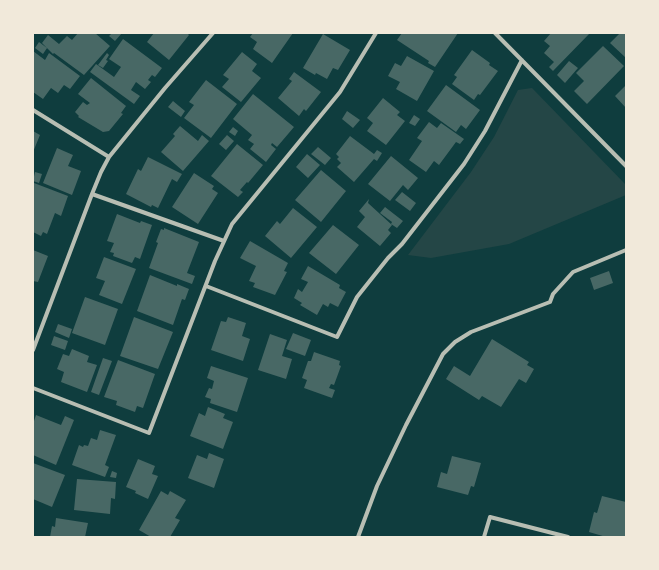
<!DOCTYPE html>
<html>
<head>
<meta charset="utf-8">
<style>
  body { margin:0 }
  #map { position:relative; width:659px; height:570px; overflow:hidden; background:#0f3d3e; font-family:Signika,sans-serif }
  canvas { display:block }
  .frame { position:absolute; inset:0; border:34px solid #f1e9da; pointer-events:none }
</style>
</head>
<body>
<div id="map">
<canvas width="659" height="570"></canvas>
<div class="frame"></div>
</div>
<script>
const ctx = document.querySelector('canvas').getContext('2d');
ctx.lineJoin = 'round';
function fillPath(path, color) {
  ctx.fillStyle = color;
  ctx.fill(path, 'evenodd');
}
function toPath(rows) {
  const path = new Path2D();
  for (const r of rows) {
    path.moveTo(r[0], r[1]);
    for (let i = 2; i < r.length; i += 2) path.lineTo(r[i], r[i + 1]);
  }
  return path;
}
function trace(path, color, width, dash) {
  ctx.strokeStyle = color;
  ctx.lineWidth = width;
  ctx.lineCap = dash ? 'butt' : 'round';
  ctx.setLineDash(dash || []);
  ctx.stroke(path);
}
fillPath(toPath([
  [532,88,626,185,626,195,509,244,431,258,408,255,471,172,494,137,518,90]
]), '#244646');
fillPath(toPath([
  [78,33,95,33,110,46,84,75,54,53,53,54,42,43,48,35,59,44,67,36,72,40],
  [112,33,122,33,115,41,109,36],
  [154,33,187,33,189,35,169,60,147,42],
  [253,33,293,33,272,63,253,49,257,42,250,37],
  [402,33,458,33,435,67,428,63,429,61,397,40],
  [551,33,590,33,553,71,549,67,554,62,544,53,550,46,544,41],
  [620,33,626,33,626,58,610,43],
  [323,34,350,50,338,70,333,68,327,79,316,73,315,75,303,68],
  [123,39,162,68,155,77,152,75,148,80,151,82,145,89,136,82,131,90,140,96,134,104,90,72,96,64,114,77,121,67,109,59],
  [39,42,47,48,43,54,35,48],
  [603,46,624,66,587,104,574,91,584,81,576,73],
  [472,50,490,63,489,65,498,71,480,95,478,94,474,100,452,84,457,77,454,75],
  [33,51,45,60,49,53,80,76,70,89,64,85,58,93,51,88,43,99,33,92],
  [242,52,257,64,252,71,261,78,241,102,222,87,229,79,223,75],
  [107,53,109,55,106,60,108,61,103,68,98,65],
  [407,56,434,71,417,101,396,89,400,82,388,76,395,63,401,66],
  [569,61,578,68,565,83,557,75],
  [294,72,321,92,306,111,304,109,299,116,278,98,292,81,289,79],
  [91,78,126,106,121,113,123,114,109,131,103,132,78,117,79,116,75,112,83,102,87,105,90,103,78,94],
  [206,80,237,104,211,138,184,118,194,105,189,102],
  [446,85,480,110,466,129,461,125,456,132,427,111],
  [626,85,626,108,615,96],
  [253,94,294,127,277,147,272,143,271,145,276,149,266,162,250,149,254,144,248,140,252,135,233,119],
  [383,98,400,112,397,115,405,121,386,145,367,131,373,123,367,118],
  [173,101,185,111,181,117,168,107],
  [347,111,360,120,353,128,342,119],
  [414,115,420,119,415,126,409,123],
  [429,122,437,128,441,123,464,139,460,144,456,142,439,165,434,161,426,172,409,160,422,141,417,138],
  [180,126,198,141,202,135,209,141,183,171,161,152,175,136,173,134],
  [233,127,238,131,235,136,229,132],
  [33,131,40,135,33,152],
  [227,135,234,141,226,150,219,144],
  [350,136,374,154,377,150,382,153,377,161,374,159,354,182,337,167,341,163,337,159,339,157,336,154],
  [237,144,263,165,248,183,247,182,240,190,243,192,238,197,211,176],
  [318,147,331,158,325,165,311,154],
  [57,148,73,155,68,166,81,171,72,195,43,183],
  [307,154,320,165,308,178,296,167],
  [391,156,418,178,408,190,403,185,390,201,368,184],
  [148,157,182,174,177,182,172,179,158,208,152,205,151,207,126,194,138,169,141,171],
  [321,170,346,191,321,222,295,200],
  [35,172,42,174,39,183,33,181],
  [194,173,214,186,212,189,218,193,198,224,172,207],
  [34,183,68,196,61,216,55,213,47,234,43,232,41,236,33,232],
  [402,192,416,203,410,211,395,200],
  [369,199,368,203,392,225,388,230,391,233,380,246,357,227,365,217,359,211],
  [385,207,403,221,397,228,391,224,392,222,380,213],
  [293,208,317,227,291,258,265,236,277,221,280,224],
  [117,214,140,223,141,221,152,225,140,259,135,257,132,263,113,256,114,253,110,252,114,243,107,241],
  [333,225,359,245,336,274,309,253],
  [164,228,199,242,187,273,195,276,192,284,149,268,158,243,156,242,161,229,164,230],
  [250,241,288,263,284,271,287,272,275,295,253,287,255,283,249,281,256,266,240,258],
  [33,250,48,256,38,282,33,281],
  [104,257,136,269,122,304,99,295,105,281,96,278],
  [308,266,340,285,339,288,346,292,338,307,330,303,328,307,323,304,317,315,300,305,302,303,294,298,298,289,302,292,308,282,301,279],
  [609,271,613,283,594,290,590,278],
  [150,275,177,286,177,284,189,289,185,300,182,299,173,325,137,311],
  [85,297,118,309,105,345,72,333],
  [134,317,173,332,158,369,120,356],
  [228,317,246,323,242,336,250,339,243,361,211,350,221,321,226,322],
  [58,324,72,329,69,338,55,332],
  [293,333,311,340,305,356,286,349],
  [270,334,287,340,282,356,292,359,286,379,258,370],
  [54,336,68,341,65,350,51,345],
  [492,339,529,362,527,365,534,369,526,383,519,379,501,407,482,396,479,400,446,379,454,366,470,376],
  [72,349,89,356,87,362,97,365,87,392,61,382,64,372,57,369,63,354,69,356],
  [314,352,340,361,339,365,341,366,334,385,331,384,329,388,335,390,332,398,304,388,307,380,302,378,308,361,311,361],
  [103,358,112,361,99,395,91,392],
  [118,360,155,374,143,408,137,406,135,412,116,405,117,401,104,397],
  [211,366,248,378,237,412,210,403,211,399,205,397,209,388,212,389,214,381,207,378],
  [208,407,225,414,223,418,233,422,223,449,190,436,199,413,205,416],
  [36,415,61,425,65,416,74,420,56,465,33,455,33,424],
  [100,430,116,435,105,465,109,467,105,477,72,465,79,445,83,447,84,445,88,446,91,438,97,440],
  [209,453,224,459,214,488,188,478,197,455,207,459],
  [452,456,481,463,474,487,471,486,468,495,437,487,441,472,447,474],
  [138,459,155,466,152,474,158,476,148,499,135,493,136,491,126,487],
  [33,463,65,475,52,507,33,499],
  [112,471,117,473,116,478,110,477],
  [77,479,116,482,115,499,111,498,110,514,74,510],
  [161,491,168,495,170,491,186,500,175,518,180,520,170,537,151,537,139,530],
  [602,496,626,502,626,537,606,537,589,532,594,512,597,513],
  [56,518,88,523,85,537,50,537,52,526,55,527]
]), '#486865');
trace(toPath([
  [495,33,626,166],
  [33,110,109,157],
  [92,194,224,241],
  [206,286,337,337,357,297,388,258,402,244,464,164,485,131,522,60],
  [33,350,92,194,101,172,109,157,165,88,213,33],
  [33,388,149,433,215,261,232,224,340,92,376,33],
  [358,537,377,486,406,425,443,354,455,342,471,332,550,302,553,294,573,272,626,250],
  [484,537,490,517,568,537]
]), '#b8beb3', 4);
</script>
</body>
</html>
